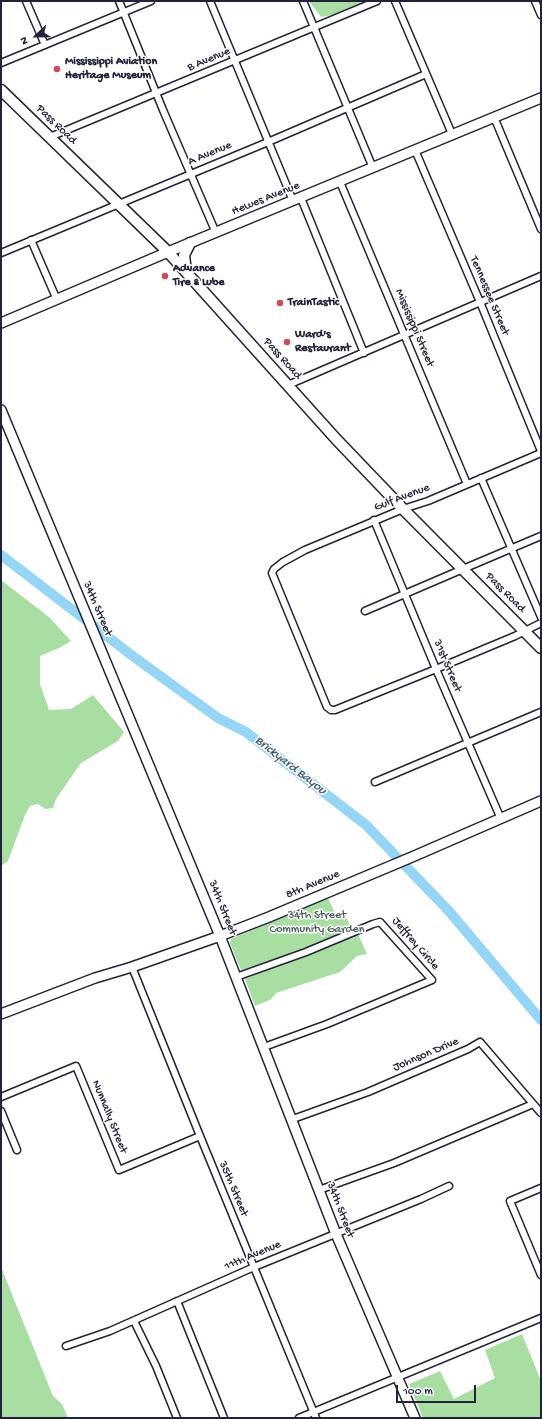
<!DOCTYPE html>
<html>
<head>
<meta charset="utf-8">
<style>
  body { margin:0 }
  #map { position:relative; width:542px; height:1419px; overflow:hidden; background:#fff; font-family:"Gochi Hand",sans-serif }
  canvas { display:block }
  .frame { position:absolute; inset:0; border:2px solid #22223b; pointer-events:none }
  .north { position:absolute; left:16px; top:16px; width:40px; height:40px; -webkit-text-stroke:3px #fff; paint-order:stroke; rotate:248deg; font-size:11px; font-weight:700; line-height:16px; text-align:center; color:#22223b }
  .north::after { content:''; display:block; margin:auto; width:14px; height:18px; background:#22223b; clip-path:polygon(50% 0,100% 100%,50% 72%,0 100%) }
  .scale { position:absolute; left:396px; top:1385px; width:80px; height:18px; box-sizing:border-box; border:2px solid #22223b; border-top:0; padding-left:5px; font-size:12px; line-height:14px; white-space:nowrap; color:#22223b; -webkit-text-stroke:3px #fff; paint-order:stroke }
</style>
</head>
<body>
<div id="map">
<canvas width="542" height="1419"></canvas>
<div class="frame"></div>
<div class="north">N</div>
<div class="scale">100 m</div>
</div>
<script>
const ctx = document.querySelector('canvas').getContext('2d');
ctx.lineJoin = 'round';
function fillPath(path, color) {
  ctx.fillStyle = color;
  ctx.fill(path, 'evenodd');
}
function toPath(rows) {
  const path = new Path2D();
  for (const r of rows) {
    path.moveTo(r[0], r[1]);
    for (let i = 2; i < r.length; i += 2) path.lineTo(r[i], r[i + 1]);
  }
  return path;
}
function trace(path, color, width, dash) {
  ctx.strokeStyle = color;
  ctx.lineWidth = width;
  ctx.lineCap = dash ? 'butt' : 'round';
  ctx.setLineDash(dash || []);
  ctx.stroke(path);
}
function write(font, color, halo, rows, align = 'center') {
  ctx.font = font + ' "Gochi Hand",sans-serif';
  ctx.lineWidth = 3;
  ctx.setLineDash([]);
  ctx.textBaseline = 'middle';
  ctx.strokeStyle = halo;
  ctx.fillStyle = color;
  for (const [text, x, y, turn = 0] of rows) {
    ctx.save();
    ctx.translate(x, y);
    ctx.rotate((+turn || 0) * Math.PI / 180);
    ctx.textAlign = isNaN(turn) ? turn : align;
    if (halo) ctx.strokeText(text, 0, 0);
    ctx.fillText(text, 0, 0);
    ctx.restore();
  }
}
fillPath(toPath([
  [309,1,368,1,351,9,333,15,321,17],
  [1,580,49,617,71,641,59,648,40,656,40,684,49,710,71,709,93,695,124,732,118,741,81,763,56,799,53,808,45,809,38,804,30,806,25,815,8,861,1,866],
  [328,898,336,915,339,917,346,917,352,929,298,951,241,970,230,943,231,939],
  [358,934,367,954,357,956,340,972,276,993,270,1000,255,1006,245,979],
  [1,1267,53,1396,62,1404,68,1418,1,1418],
  [522,1334,541,1381,541,1418,423,1418,409,1384,440,1371,454,1399,495,1378,485,1350]
]), '#a8dea2');
trace(toPath([
  [1,555,134,657,218,718,246,732,366,825,448,910,541,1020]
]), '#95d6f7', 10);
const street = toPath([
  [26,1,45,45],
  [119,1,163,110,216,233],
  [210,1,293,201],
  [303,1,373,168],
  [395,1,452,134],
  [535,1,541,15],
  [1,63,151,1],
  [494,117,541,229],
  [50,137,377,1],
  [415,150,480,302,541,451],
  [340,182,467,484],
  [301,198,364,353],
  [31,240,57,300],
  [1,253,268,142,426,74],
  [288,385,541,276],
  [541,453,428,501,403,509,305,550,283,562,274,569,272,573,327,707,331,710,335,710,436,669,515,636,541,623],
  [481,478,541,617],
  [374,520,436,669,501,819],
  [365,611,463,569,541,536],
  [375,782,541,712],
  [132,967,200,1136,316,1418],
  [236,977,306,952,373,924,380,922,432,980,327,1024,264,1047],
  [1,1097,76,1066,119,1170,200,1136],
  [1,1111,17,1150],
  [293,1119,368,1092,468,1049,480,1042,541,1113],
  [541,1188,510,1201,541,1275],
  [319,1190,394,1163,533,1104],
  [177,1301,224,1418],
  [134,1321,156,1366,177,1418],
  [66,1346,110,1331,254,1267,421,1199,449,1186],
  [299,1418,541,1318]
]);
const secondary = toPath([
  [1,323,168,252,541,98],
  [1,410,220,936,336,1234,415,1418],
  [1,1014,95,978,132,967,220,936,269,917,412,857,541,801]
]);
const primary = toPath([
  [1,90,168,252,336,439,403,509,541,648],
  [186,272,184,255,190,243]
]);
trace(street, '#22223b', 9);
trace(secondary, '#22223b', 12);
trace(primary, '#22223b', 13);
trace(street, '#fff', 6);
trace(secondary, '#fff', 9);
trace(primary, '#fff', 10);
for (const [x, y, r, color] of [
  [57,69,4,"#d1495b"],
  [165,276,4,"#d1495b"],
  [280,303,4,"#d1495b"],
  [287,342,4,"#d1495b"]
]) {
  const dot = new Path2D();
  dot.arc(x, y, r, 0, 2 * Math.PI);
  ctx.fillStyle = color;
  ctx.fill(dot);
  trace(dot, '#fff', 1.5);
}
write('12px', '#22223b', '#fff', [
  ["B Avenue",209,60,-23],
  ["Pass Road",56,125,44],
  ["A Avenue",210,154,-23],
  ["Hewes Avenue",266,199,-22],
  ["Tennessee Street",489,296,67],
  ["Mississippi Street",414,328,67],
  ["Pass Road",282,359,48],
  ["Gulf Avenue",402,498,-21],
  ["Pass Road",505,593,45],
  ["34th Street",97,609,67],
  ["31st Street",447,666,67],
  ["8th Avenue",313,885,-23],
  ["34th Street",222,908,68],
  ["Jeffrey Circle",415,944,49],
  ["Johnson Drive",426,1055,-23],
  ["Nunnally Street",109,1117,68],
  ["35th Street",233,1189,67],
  ["34th Street",340,1210,69],
  ["11th Avenue",253,1256,-23]
]);
write('bold 12px', '#22223b', '#fff', [
  ["Mississippi Aviation",65,62],
  ["Heritage Museum",65,76],
  ["Advance",173,269],
  ["Tire & Lube",173,283],
  ["TrainTastic",288,303],
  ["Ward's",295,335],
  ["Restaurant",295,349]
], 'left');
write('12px', '#4a5a5a', '#fff', [
  ["34th Street",317,916],
  ["Community Garden",317,930]
]);
write('italic 13px', '#445873', '#fff', [
  ["Brickyard Bayou",290,766,38]
]);
</script>
</body>
</html>
